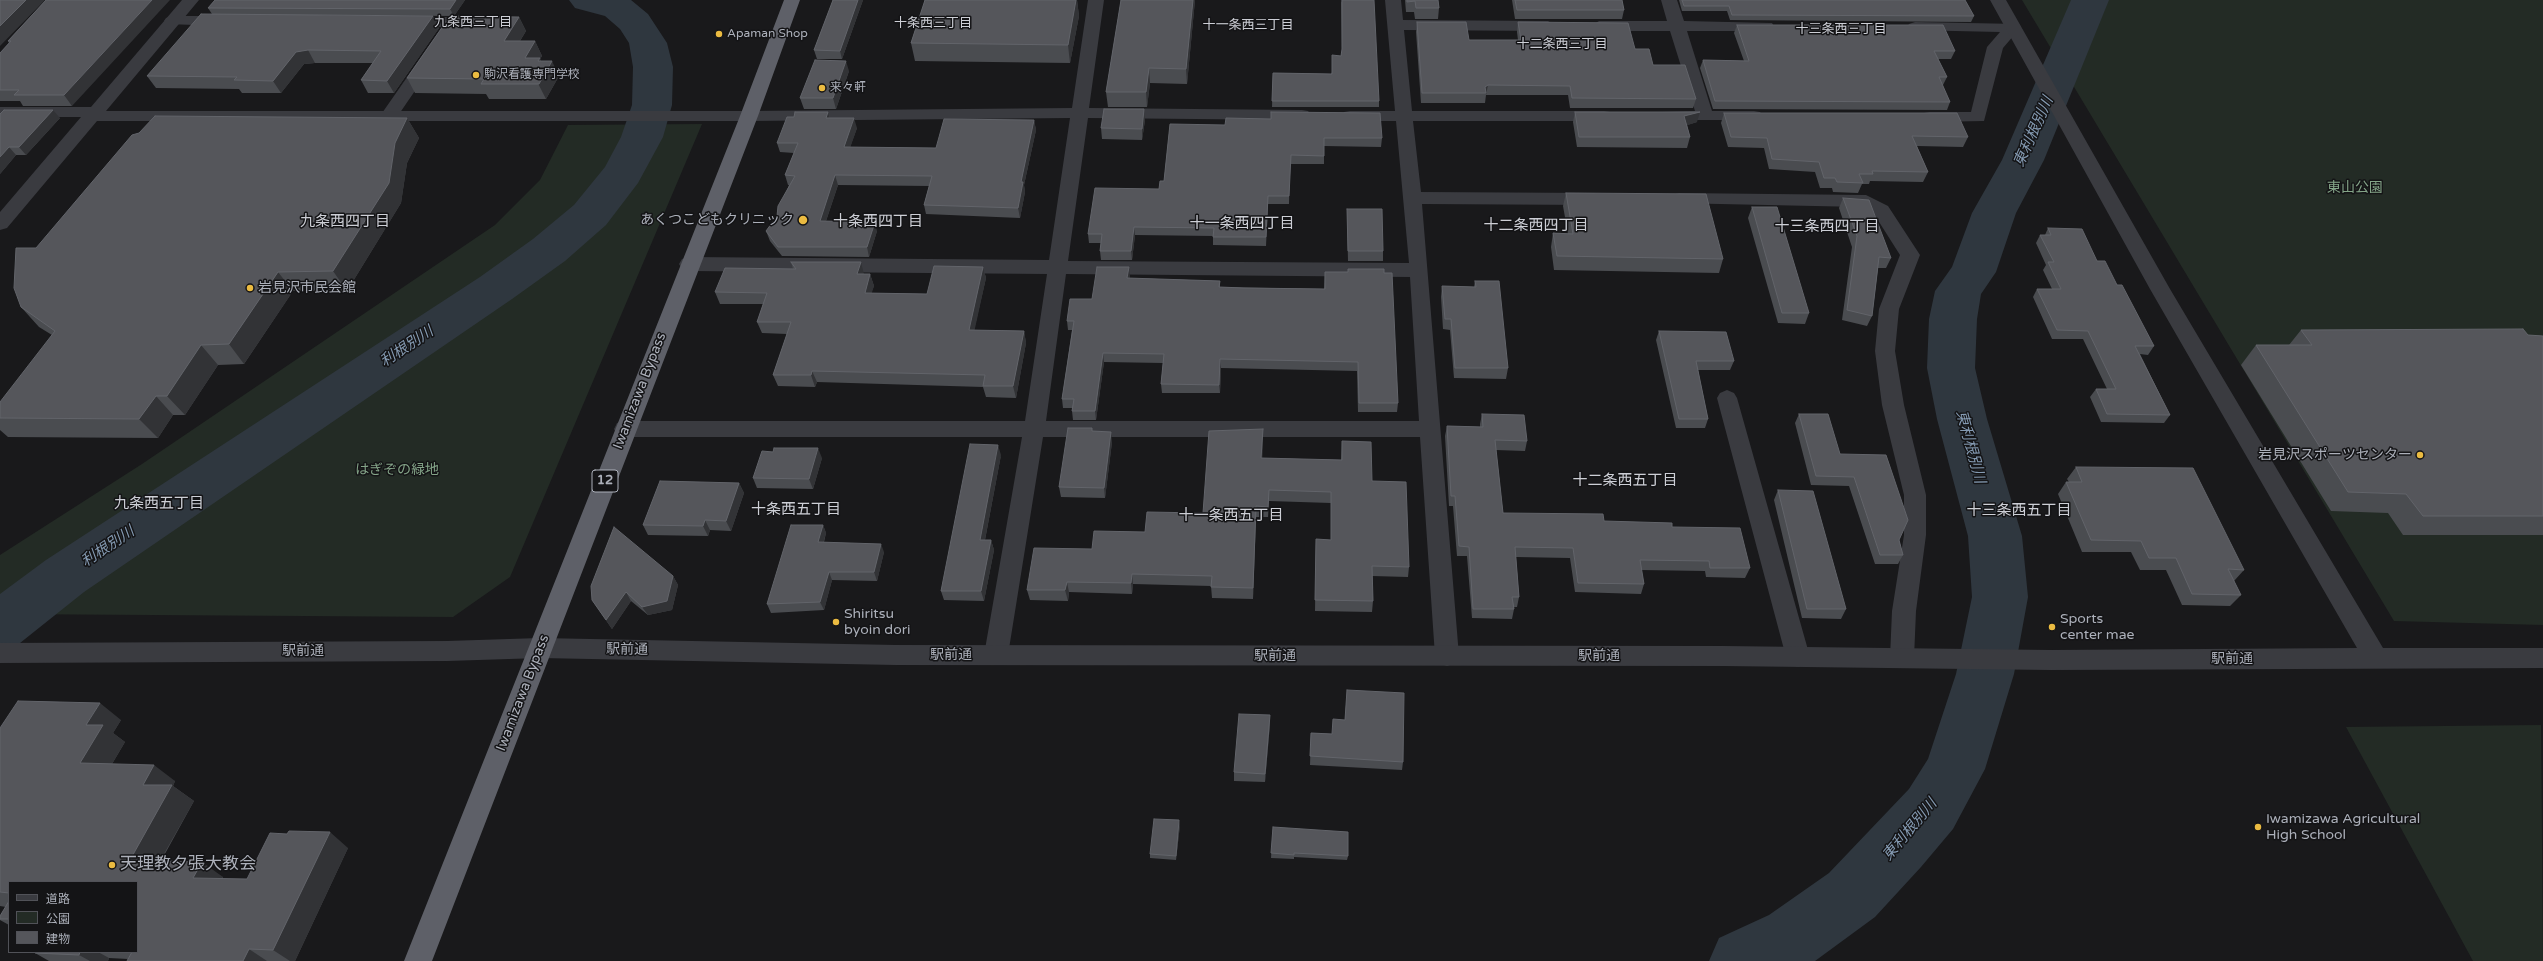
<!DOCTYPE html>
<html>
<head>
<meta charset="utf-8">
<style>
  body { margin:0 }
  #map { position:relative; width:2543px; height:961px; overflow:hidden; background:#19191b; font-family:"Varela Round","Noto Sans JP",sans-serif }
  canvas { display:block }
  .legend { position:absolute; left:8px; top:881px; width:130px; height:72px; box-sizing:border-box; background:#141416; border:1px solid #515258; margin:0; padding:5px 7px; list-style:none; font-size:12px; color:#acb0ba }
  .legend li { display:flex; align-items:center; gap:8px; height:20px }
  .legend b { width:20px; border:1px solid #515258 }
</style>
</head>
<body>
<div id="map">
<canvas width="2543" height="961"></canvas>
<ul class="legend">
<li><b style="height:5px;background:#3a3b40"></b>道路</li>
<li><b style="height:11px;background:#232b25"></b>公園</li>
<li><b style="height:11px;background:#55565b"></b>建物</li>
</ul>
</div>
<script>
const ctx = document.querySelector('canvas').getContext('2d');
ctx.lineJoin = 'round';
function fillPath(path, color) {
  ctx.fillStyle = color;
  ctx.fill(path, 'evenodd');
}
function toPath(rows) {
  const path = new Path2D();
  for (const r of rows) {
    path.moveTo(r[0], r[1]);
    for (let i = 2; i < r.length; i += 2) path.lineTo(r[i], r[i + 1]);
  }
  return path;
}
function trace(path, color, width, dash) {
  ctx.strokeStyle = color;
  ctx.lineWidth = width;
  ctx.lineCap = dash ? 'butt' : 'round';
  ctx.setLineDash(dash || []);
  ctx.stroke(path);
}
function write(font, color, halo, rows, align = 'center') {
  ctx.font = font + ' "Varela Round","Noto Sans JP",sans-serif';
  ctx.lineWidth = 3;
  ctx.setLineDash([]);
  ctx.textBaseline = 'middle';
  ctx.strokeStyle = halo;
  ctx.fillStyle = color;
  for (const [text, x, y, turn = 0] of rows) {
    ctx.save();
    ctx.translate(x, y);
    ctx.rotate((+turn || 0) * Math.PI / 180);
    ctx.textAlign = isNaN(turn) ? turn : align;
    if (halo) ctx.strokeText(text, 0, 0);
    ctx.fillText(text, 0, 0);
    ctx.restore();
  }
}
fillPath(toPath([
  [2022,0,2543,0,2543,625,2394,621],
  [702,124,510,577,453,617,0,614,0,555,142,464,495,225,540,180,568,125],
  [2541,725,2543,961,2473,961,2346,727]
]), '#232b25');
fillPath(toPath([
  [569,0,631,0,648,14,667,43,673,67,672,105,663,137,638,183,606,225,565,261,512,299,84,592,20,643,0,650,0,594,46,560,480,277,533,239,574,205,605,167,621,137,632,105,633,67,629,43,620,29,605,16,575,8,569,0],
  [2071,0,2109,0,2044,160,2016,213,1996,272,1981,294,1977,319,1975,368,1987,419,2022,536,2028,597,2014,674,1985,769,1953,829,1921,867,1875,917,1815,961,1709,961,1719,938,1769,915,1829,873,1909,789,1928,759,1956,674,1972,597,1968,536,1937,419,1927,368,1929,319,1935,291,1952,267,1972,213,2002,160,2071,0]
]), '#2f373f');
fillPath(toPath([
  [1088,0,1104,0,1089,108,1302,110,1308,111,1311,115,1308,119,1302,120,1088,118,1068,261,1409,263,1396,121,1350,121,1344,120,1341,116,1344,112,1350,111,1395,111,1385,0,1401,0,1403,20,1548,21,1556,26,1548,31,1404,30,1412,111,1604,111,1610,112,1613,116,1610,120,1604,121,1413,121,1421,192,1594,193,1601,195,1603,199,1601,203,1594,205,1422,204,1459,656,1456,663,1447,666,1438,663,1435,656,1420,437,1043,437,1008,655,1005,662,996,665,987,662,984,655,1022,437,625,437,617,435,614,429,617,423,625,421,1025,421,1047,274,689,271,682,269,679,264,682,259,689,257,1049,260,1070,118,749,121,743,120,740,116,743,112,749,111,1072,108,1088,0],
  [1066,274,1410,277,1419,421,1046,421,1066,274],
  [1661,0,1677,0,1684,21,1772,23,1774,26,1772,29,1766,31,1687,31,1712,111,1754,111,1760,112,1763,116,1760,120,1662,120,1659,116,1662,112,1695,111,1670,31,1599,31,1591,26,1599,21,1667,21,1661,0],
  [172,16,225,16,233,21,225,26,166,24,164,21,166,18,172,16],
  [406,17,454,17,462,22,395,120,389,121,383,120,380,116,442,27,400,25,398,22,406,17],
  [1915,22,2019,24,2021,27,2003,48,1984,121,1930,122,1924,121,1921,117,1924,113,1930,112,1971,112,1987,47,2000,32,1909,30,1907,27,1909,24,1915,22],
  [1679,193,1866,195,1888,206,1920,255,1899,309,1895,351,1904,405,1926,495,1926,535,1916,611,1914,658,1911,665,1902,668,1893,665,1890,658,1892,611,1904,535,1904,495,1882,405,1875,351,1879,309,1900,255,1874,214,1862,207,1672,203,1670,199,1672,195,1679,193],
  [1727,390,1734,393,1737,398,1810,657,1807,664,1798,667,1789,664,1786,657,1717,398,1720,393,1727,390]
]), '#3a3b40');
fillPath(toPath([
  [182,0,199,0,106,111,749,111,755,112,758,116,755,120,749,121,97,121,7,228,0,230,0,212,81,117,0,117,0,107,91,107,182,0],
  [1990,0,2006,0,2170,289,2383,648,2543,648,2543,668,2051,670,1723,666,896,665,540,658,447,661,0,663,0,643,447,641,540,638,896,645,1723,646,2051,650,2357,648,2150,289,1990,0]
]), '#3a3b40');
fillPath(toPath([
  [784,0,800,0,758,116,432,961,404,961,740,116,784,0]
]), '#5e6068');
fillPath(toPath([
  [46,0,72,106,23,106,20,101,0,101,0,53,9,43,8,41],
  [215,0,465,0,454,16,311,15,439,28,394,93,368,93,361,80,373,63,315,63,304,64,281,93,242,93,239,89,156,88,147,76,212,14,208,8],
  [833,0,863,0,842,59,817,59,814,50],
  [925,0,1077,0,1079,16,1070,63,915,61,911,43],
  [1121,0,1195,0,1187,84,1150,83,1147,107,1108,107,1106,92],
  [1341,0,1379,101,1379,107,1272,107,1273,73,1331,74,1341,56,1342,51],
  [1405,0,1438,0,1439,8,1438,19,1415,19,1414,12,1406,12],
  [1512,0,1622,0,1624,10,1622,19,1515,19],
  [1679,0,1965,0,1974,16,1971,22,1730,20,1727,11,1682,11],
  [519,17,526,31,520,41,535,41,542,56,540,59,541,61,559,76,546,99,489,99,486,94,415,93,407,78],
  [1417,22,1469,40,1518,40,1517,32,1518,22,1635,49,1653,65,1696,99,1693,108,1570,108,1568,95,1486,95,1485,103,1421,103,1416,32],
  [1737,25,1955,51,1951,59,1938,59,1947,77,1943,85,1942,85,1950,102,1947,110,1713,109,1700,68,1703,60,1744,61,1734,33],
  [849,71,836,109,804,109,800,98],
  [1144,109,1145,120,1142,140,1102,139,1101,128],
  [4,110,60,118,26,155,16,155,0,174],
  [828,112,830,118,857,128,850,147,936,148,1034,120,1036,130,1024,185,1025,192,1020,218,926,214,924,205,929,186,838,185,826,221,877,231,869,257,782,256,770,241,766,231,777,216,789,185,788,185,785,175,794,153,780,152,777,143,794,117],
  [1575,112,1697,122,1687,125,1690,137,1687,148,1577,147,1573,122],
  [1724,113,1968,137,1963,147,1917,146,1928,172,1923,182,1870,181,1869,184,1862,184,1858,193,1833,192,1832,188,1820,188,1815,172,1769,169,1764,148,1728,147,1721,123],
  [407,118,419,138,407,163,401,203,347,291,293,291,244,364,218,365,185,415,173,415,158,438,8,437,0,430,0,418,52,335,39,327,21,307,36,248],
  [1170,124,1382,138,1381,147,1324,146,1324,164,1290,164,1289,204,1268,204,1266,246,1213,245,1213,236,1135,235,1132,260,1101,260,1100,251,1101,243,1089,243,1088,234,1159,189,1164,181],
  [1566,193,1723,259,1719,273,1554,270,1551,247,1553,233,1568,234,1563,206],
  [1843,198,1891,258,1886,268,1878,268,1872,316,1867,326,1842,320,1852,247,1839,208],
  [1752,207,1809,313,1805,324,1778,323,1748,218],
  [1347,209,1383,251,1383,261,1348,261,1347,219],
  [2048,228,2097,261,2117,285,2154,346,2148,355,2140,354,2170,415,2164,423,2101,422,2090,397,2096,389,2107,389,2083,339,2052,339,2033,297,2037,289,2052,289,2043,270,2046,265,2036,243,2040,235,2045,235],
  [791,262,864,274,870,274,874,286,871,293,927,294,983,267,986,278,974,330,1024,331,1026,343,1016,398,986,397,983,387,817,382,815,387,778,386,773,375,787,334,762,333,757,322,763,304,720,304,715,292,793,269],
  [1325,272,1398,403,1397,412,1358,412,1357,371,1221,368,1220,393,1162,393,1161,384,1163,363,1104,362,1096,420,1073,420,1072,411,1072,408,1063,408,1062,399,1072,330,1068,330,1067,321,1092,299,1130,276,1129,278,1220,281,1220,287,1324,289],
  [1475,281,1508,368,1506,379,1454,378,1450,330,1443,329,1441,297,1442,286,1474,287],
  [2301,330,2528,335,2543,336,2543,535,2403,535,2388,513,2331,511,2241,365,2256,345,2289,345],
  [1659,331,1734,361,1730,370,1698,370,1708,419,1705,428,1676,428,1656,340],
  [1482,414,1527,441,1525,451,1496,450,1503,513,1672,527,1750,568,1745,578,1706,577,1705,571,1641,570,1644,584,1641,594,1575,592,1570,558,1516,557,1519,597,1517,607,1514,607,1514,609,1512,619,1472,618,1467,556,1457,556,1453,506,1449,506,1445,436,1447,426,1480,427,1480,424],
  [1799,414,1840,454,1899,540,1903,555,1898,564,1875,564,1849,486,1811,485,1795,423],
  [1263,429,1262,458,1341,460,1342,441,1372,481,1409,567,1408,577,1372,576,1373,601,1372,612,1315,611,1316,539,1331,540,1331,503,1269,501,1268,517,1256,517,1253,599,1212,598,1211,586,1133,584,1132,594,1069,592,1068,601,1030,600,1027,590,1092,549,1203,513],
  [1093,431,1112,442,1105,498,1061,497,1059,487],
  [1001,455,985,540,991,540,994,550,984,601,944,600,941,591],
  [822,458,813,489,757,488,753,478],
  [2076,467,2244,570,2234,581,2241,595,2230,606,2182,605,2166,570,2140,570,2131,552,2082,552,2058,494,2066,482,2069,482,2067,479],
  [739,483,744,493,731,531,710,530,708,536,648,535,643,525],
  [1778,490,1846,609,1841,619,1802,618,1774,500],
  [823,525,826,533,824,542,884,552,877,581,832,580,824,610,771,613,767,604],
  [673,576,678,585,672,610,648,615,631,601,612,629,592,600],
  [1347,690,1403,762,1402,770,1310,765,1311,733,1332,734,1345,720],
  [121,720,113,733,125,742,112,764,175,781,173,786,194,801,161,861,223,877,223,879,247,879,348,848,295,961,127,961,128,959,109,958,108,961,49,961,35,953,36,952,137,952,137,882,9,882,9,925,0,920,0,916,6,907,0,906,0,728],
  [1270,724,1265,782,1234,781,1234,772],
  [1180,825,1176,860,1150,858,1150,854],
  [1273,827,1348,856,1347,860,1294,857,1294,859,1271,858]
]), '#4a4c50');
fillPath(toPath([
  [26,0,45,0,0,46,0,26],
  [152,0,170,0,72,106,64,95],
  [456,0,465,0,454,16,450,9],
  [858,0,863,0,842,59,840,51],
  [1076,0,1077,0,1079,16,1070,63,1068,45],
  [1193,0,1195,0,1187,84,1186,69],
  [433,16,439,28,394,93,387,81],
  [519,17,526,31,511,55,504,41],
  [535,41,542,56,540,59,546,71,552,61,559,76,546,99,525,58],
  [308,50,315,63,304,64,281,93,273,81,296,52],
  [846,61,849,71,836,109,833,98],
  [1149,68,1150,83,1147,107,1146,92],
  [1488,85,1486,95,1485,87],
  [1144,109,1145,120,1142,140,1142,129],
  [53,110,60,118,26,155,19,147],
  [828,112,831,122,826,118],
  [1700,112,1697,122,1682,127,1684,116],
  [407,118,419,138,407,163,401,203,347,291,333,271],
  [854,118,857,128,847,157,844,147],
  [1034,120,1036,130,1024,185,1025,192,1020,218,1018,208,1021,182],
  [9,147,16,155,0,174,0,157],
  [835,175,838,185,823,230,820,221],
  [875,222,877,231,869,257,867,247],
  [1134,227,1135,235,1132,260,1131,251],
  [861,262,864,274,857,274],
  [983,267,986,278,972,342,969,330],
  [1129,267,1130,276,1128,287,1127,278],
  [278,272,293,291,244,364,229,344],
  [870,274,874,286,868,305,865,293],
  [1024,331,1026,343,1016,398,1013,386],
  [201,345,218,365,185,415,167,396],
  [1103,353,1104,362,1096,420,1095,411],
  [1220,359,1221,368,1220,393,1219,385],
  [812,371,817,382,815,387,811,375],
  [156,396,173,415,158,438,139,419],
  [1263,429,1263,440,1262,469,1261,458],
  [1111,432,1112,442,1105,498,1104,488],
  [998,445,1001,455,983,550,980,540],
  [818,448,822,458,813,489,809,479],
  [739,483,744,493,731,531,726,521],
  [1256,506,1256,517,1253,599,1253,588],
  [705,520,710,530,708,536,703,526],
  [823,525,826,533,821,551,818,542],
  [991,540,994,550,984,601,981,591],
  [881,544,884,552,877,581,874,572],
  [829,572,832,580,824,610,820,602],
  [1132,574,1133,584,1132,594,1131,583],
  [673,576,678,585,672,610,648,615,642,607],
  [1067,582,1069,592,1068,601,1065,590],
  [626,592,631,601,612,629,606,620],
  [100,703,121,720,113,733,125,742,103,779,80,763,86,725],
  [1270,715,1270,724,1265,782,1265,774],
  [154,765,175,781,173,786,194,801,152,875,130,860,143,785],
  [1179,820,1180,825,1176,860,1176,856],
  [330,832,348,848,295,961,290,961,273,950],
  [202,862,223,877,215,893,193,878],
  [249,949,267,961,243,961],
  [80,952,98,952,109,958,108,961,90,961,79,955]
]), '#323336');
const building = toPath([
  [0,0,26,0,0,26,0,0],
  [46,0,152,0,64,95,14,95,19,90,0,90,0,53,11,41,8,41,46,0],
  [215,0,456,0,450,9,208,8,215,0],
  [833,0,858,0,840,51,814,50,833,0],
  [925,0,1076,0,1068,45,911,43,925,0],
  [1121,0,1193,0,1186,69,1149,68,1146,92,1106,92,1121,0],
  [1342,0,1374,0,1379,101,1272,101,1273,73,1332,74,1332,55,1341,56,1342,49,1342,0],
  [1407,0,1438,0,1439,8,1416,8,1415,1,1407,2,1407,0],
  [1515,0,1622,0,1624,10,1517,10,1515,0],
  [1682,0,1965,0,1974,16,1732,15,1729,6,1684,6,1682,0],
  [201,14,433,16,387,81,361,80,381,51,308,50,296,52,273,81,234,80,237,77,147,76,201,14],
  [450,16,519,17,504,41,535,41,525,58,540,58,538,61,552,61,539,84,481,84,484,79,407,78,450,16],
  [1417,22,1466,22,1469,40,1521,40,1518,22,1628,23,1635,49,1649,49,1653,65,1685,65,1696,99,1572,98,1570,86,1488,85,1485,87,1486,93,1422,93,1417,22],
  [1737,25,1943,25,1955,51,1934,51,1947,77,1939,77,1950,102,1715,101,1703,60,1749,61,1737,25],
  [815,60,846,61,833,98,800,98,815,60],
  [1104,109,1144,109,1142,129,1101,128,1104,109],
  [4,110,53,110,19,147,9,147,0,157,0,114,4,110],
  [795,112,828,112,826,118,854,118,844,147,936,148,944,119,1034,120,1021,182,1023,182,1018,208,924,205,932,176,835,175,820,221,875,222,867,247,778,247,766,231,777,216,778,206,795,176,785,175,798,143,777,143,787,117,794,117,795,112],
  [1271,112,1380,113,1382,138,1324,138,1324,156,1291,155,1289,196,1268,196,1266,237,1213,237,1214,228,1134,227,1131,251,1100,251,1102,234,1088,234,1095,188,1159,189,1160,181,1164,181,1170,124,1225,125,1226,118,1271,119,1271,112],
  [1575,112,1700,112,1684,116,1690,137,1579,137,1575,112],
  [1724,113,1957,113,1968,137,1912,136,1928,172,1872,171,1873,174,1859,174,1863,183,1837,182,1835,178,1824,178,1819,162,1772,159,1767,138,1731,137,1724,113],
  [155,116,407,118,395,143,389,183,333,271,278,272,229,344,201,345,167,396,156,396,139,419,0,418,0,402,55,331,21,307,14,288,16,248,36,248,132,135,139,133,155,116],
  [1566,193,1706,194,1723,259,1557,256,1553,233,1573,234,1566,193],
  [1843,198,1869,200,1891,258,1879,257,1872,316,1847,310,1857,236,1843,198],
  [1752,207,1777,207,1809,313,1782,313,1752,207],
  [1347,209,1382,209,1383,251,1348,251,1347,209],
  [2048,228,2082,229,2097,261,2105,261,2117,285,2122,285,2154,346,2135,346,2170,415,2107,414,2096,389,2116,389,2088,331,2057,330,2037,289,2061,289,2048,262,2054,262,2040,235,2051,235,2048,228],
  [791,262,861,262,857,274,870,274,865,293,927,294,934,266,983,267,969,330,1024,331,1013,386,983,386,985,375,812,371,811,375,773,375,791,322,757,322,767,293,715,292,725,268,796,269,791,262],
  [1097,267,1129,267,1127,278,1220,281,1219,287,1244,288,1325,289,1325,272,1348,272,1348,269,1384,269,1384,273,1392,273,1398,403,1359,403,1358,362,1220,359,1219,385,1161,384,1164,354,1103,353,1095,411,1072,411,1074,399,1062,399,1074,321,1067,321,1070,299,1092,299,1097,267],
  [1475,281,1499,281,1508,368,1455,368,1451,319,1445,319,1442,286,1476,287,1475,281],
  [2523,329,2528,335,2543,336,2543,516,2423,516,2406,494,2348,492,2256,345,2312,345,2301,330,2523,329],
  [1659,331,1726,332,1734,361,1696,361,1708,419,1679,419,1659,331],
  [1482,414,1524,415,1527,441,1495,440,1503,513,1603,514,1604,521,1672,523,1672,527,1740,528,1750,568,1710,568,1709,561,1640,560,1644,584,1578,583,1573,548,1515,547,1519,597,1512,597,1514,609,1473,609,1469,547,1459,546,1455,496,1451,496,1447,426,1483,427,1482,414],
  [1799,414,1828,414,1840,454,1886,455,1908,520,1899,540,1903,555,1880,555,1854,477,1816,476,1799,414],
  [1068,428,1092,428,1092,431,1111,432,1104,488,1059,487,1068,428],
  [1263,429,1261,458,1342,460,1342,441,1371,442,1372,481,1406,482,1409,567,1372,566,1373,601,1315,600,1316,539,1331,540,1331,492,1269,490,1268,507,1256,506,1253,588,1211,587,1212,576,1132,574,1131,583,1067,582,1065,590,1027,590,1034,548,1092,549,1094,531,1145,532,1147,512,1203,513,1209,431,1263,429],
  [970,444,998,445,980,540,991,540,981,591,941,591,970,444],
  [774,448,818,448,809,479,753,478,762,451,773,452,774,448],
  [2076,467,2193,468,2244,570,2228,569,2241,595,2192,594,2176,558,2149,558,2141,541,2091,540,2066,482,2082,482,2076,467],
  [660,481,739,483,726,521,705,520,703,526,643,525,660,481],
  [1778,490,1813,491,1846,609,1807,609,1778,490],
  [791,525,823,525,818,542,881,544,874,572,829,572,820,602,767,604,791,525],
  [614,527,673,576,667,601,642,607,626,592,606,620,592,600,591,586,614,527],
  [1347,690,1404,693,1403,762,1310,756,1311,733,1332,734,1333,719,1345,720,1347,690],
  [18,701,100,703,86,725,103,725,80,763,154,765,143,785,172,785,130,860,202,862,193,878,247,879,270,833,287,834,289,831,330,832,273,950,249,949,243,961,127,961,132,952,137,952,137,882,9,882,9,893,0,892,0,728,18,701],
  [1239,714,1270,715,1265,774,1234,772,1239,714],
  [1154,819,1179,820,1176,856,1150,854,1154,819],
  [1273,827,1348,832,1348,856,1294,853,1294,855,1271,853,1273,827],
  [9,901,9,919,0,919,0,916,9,901],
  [36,952,80,952,79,955,35,953,36,952]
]);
fillPath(building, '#55565b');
trace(building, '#62646a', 1);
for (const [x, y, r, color] of [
  [719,34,4,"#ebbb41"],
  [476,75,4,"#ebbb41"],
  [822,88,4,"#ebbb41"],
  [803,220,5,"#ebbb41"],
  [250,288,4,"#ebbb41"],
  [2420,455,4,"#ebbb41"],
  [836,622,4,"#ebbb41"],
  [2052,627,4,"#ebbb41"],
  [2258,827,4,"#ebbb41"],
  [112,865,4,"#ebbb41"]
]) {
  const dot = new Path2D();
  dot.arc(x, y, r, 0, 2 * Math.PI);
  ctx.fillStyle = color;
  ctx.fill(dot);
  trace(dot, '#141416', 1.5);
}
write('12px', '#acb0ba', '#141416', [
  ["Apaman Shop",727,34],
  ["駒沢看護専門学校",484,75],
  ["来々軒",830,88]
], 'left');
write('13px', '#cdcfd6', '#141416', [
  ["九条西三丁目",473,23],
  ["十条西三丁目",933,24],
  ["十一条西三丁目",1248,26],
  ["十三条西三丁目",1841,30],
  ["十二条西三丁目",1562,45]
]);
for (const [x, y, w] of [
  [605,481,26]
]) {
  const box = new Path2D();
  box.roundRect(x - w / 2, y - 11, w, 22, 3);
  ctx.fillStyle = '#141416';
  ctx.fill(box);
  trace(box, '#acb0ba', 1);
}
write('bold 13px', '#acb0ba', null, [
  ["12",605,481]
]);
write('14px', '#84a488', '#141416', [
  ["東山公園",2355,188],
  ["はぎぞの緑地",397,470]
]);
write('14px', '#acb0ba', '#141416', [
  ["あくつこどもクリニック",794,220,"right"],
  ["岩見沢市民会館",258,288],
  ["岩見沢スポーツセンター",2412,455,"right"],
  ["Shiritsu",844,614],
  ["byoin dori",844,630],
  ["Sports",2060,619],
  ["center mae",2060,635],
  ["Iwamizawa Agricultural",2266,819],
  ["High School",2266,835]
], 'left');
write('14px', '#acb0ba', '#141416', [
  ["Iwamizawa Bypass",640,391,-69],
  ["駅前通",627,650,1],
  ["駅前通",303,651],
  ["駅前通",951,655],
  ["駅前通",1275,656],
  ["駅前通",1599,656],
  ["駅前通",2232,659],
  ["Iwamizawa Bypass",523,693,-69]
]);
write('italic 15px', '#859bb3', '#141416', [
  ["東利根別川",2034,132,-66],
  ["利根別川",407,347,-34],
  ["東利根別川",1970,447,75],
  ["利根別川",108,547,-34],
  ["東利根別川",1910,830,-50]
]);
write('15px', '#cdcfd6', '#141416', [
  ["九条西四丁目",345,222],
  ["十条西四丁目",878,222],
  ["十一条西四丁目",1242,224],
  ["十二条西四丁目",1536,226],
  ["十三条西四丁目",1827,227],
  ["十二条西五丁目",1625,481],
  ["九条西五丁目",159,504],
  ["十条西五丁目",796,510],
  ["十三条西五丁目",2019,511],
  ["十一条西五丁目",1231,516]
]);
write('17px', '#acb0ba', '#141416', [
  ["天理教夕張大教会",120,865]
], 'left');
</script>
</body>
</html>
